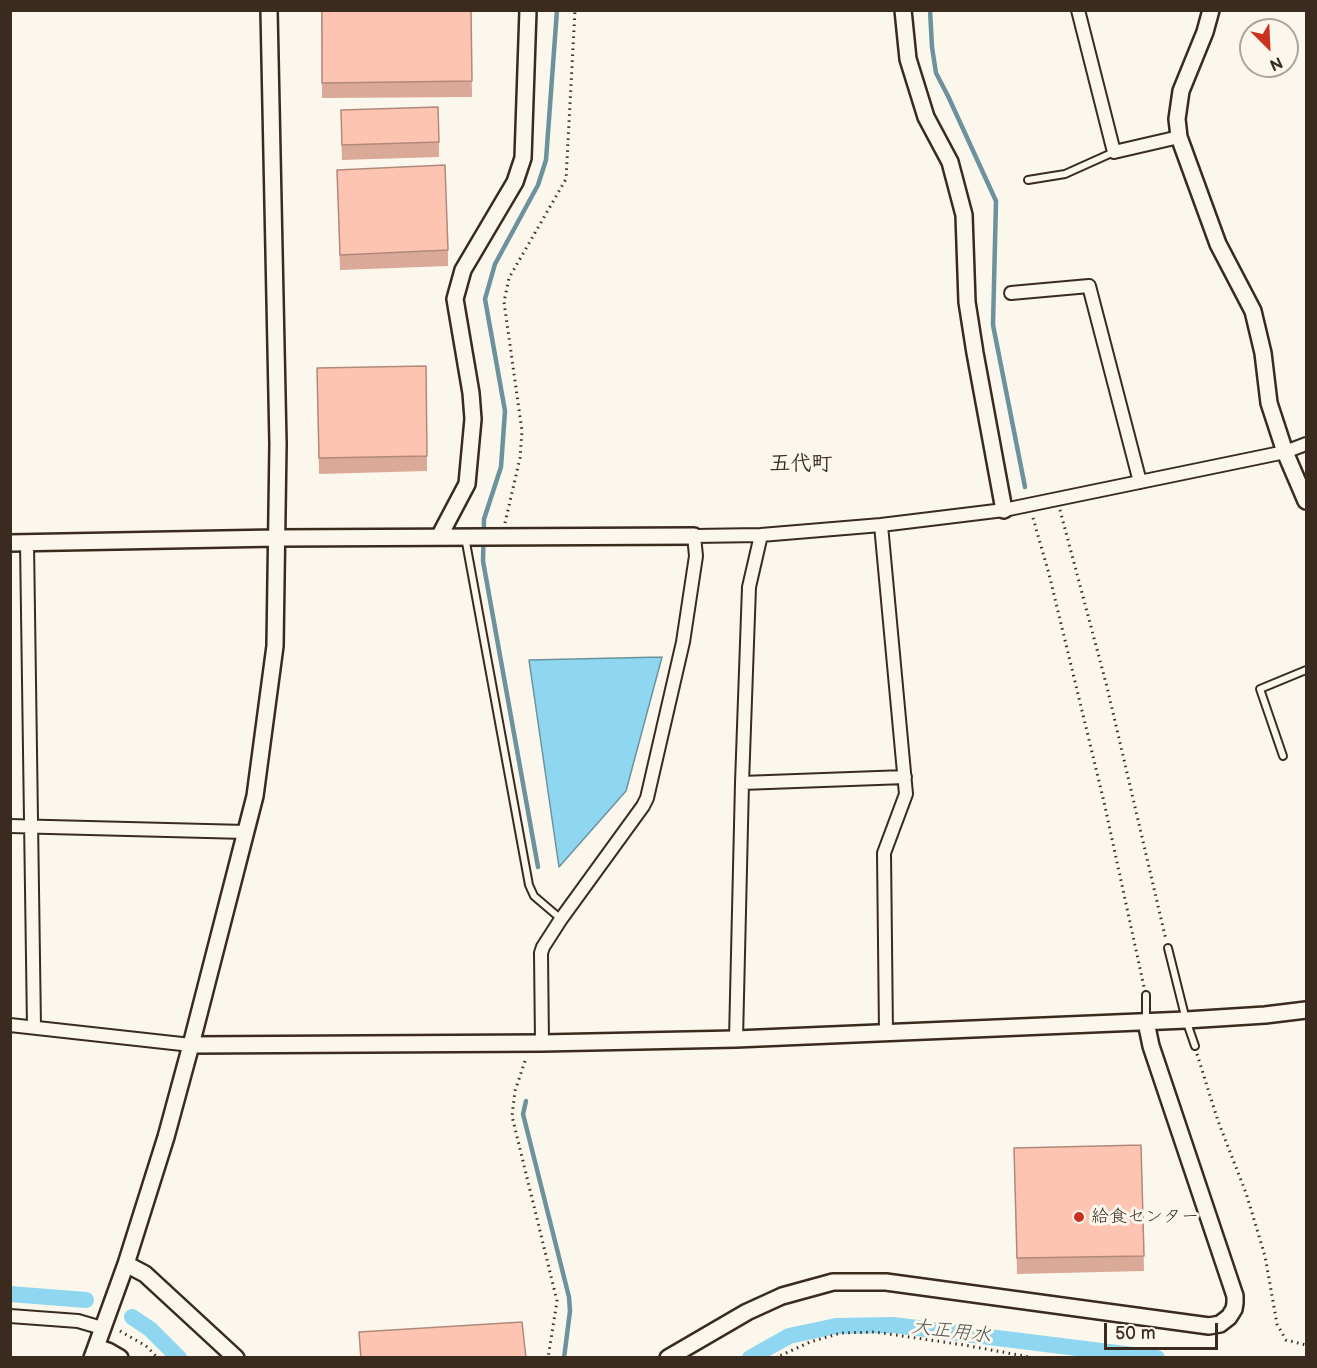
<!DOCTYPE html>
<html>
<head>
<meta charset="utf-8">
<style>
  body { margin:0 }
  #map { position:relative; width:1317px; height:1368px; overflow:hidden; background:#fbf7ec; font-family:"Balsamiq Sans",sans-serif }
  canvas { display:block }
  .frame { position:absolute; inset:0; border:12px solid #3b2a1e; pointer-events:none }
  .north { position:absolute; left:1239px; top:18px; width:60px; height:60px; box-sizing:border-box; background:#fbf7ec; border:2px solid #aea59a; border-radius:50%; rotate:156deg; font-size:16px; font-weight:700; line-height:24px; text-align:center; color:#3b2a1e }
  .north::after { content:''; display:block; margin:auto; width:21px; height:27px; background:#c8321e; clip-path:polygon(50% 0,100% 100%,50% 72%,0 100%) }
  .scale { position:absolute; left:1104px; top:1323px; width:114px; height:27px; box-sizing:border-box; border:3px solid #3b2a1e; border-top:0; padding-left:8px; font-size:18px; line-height:21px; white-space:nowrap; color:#3b2a1e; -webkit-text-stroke:4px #fbf7ec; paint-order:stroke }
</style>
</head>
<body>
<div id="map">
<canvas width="1317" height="1368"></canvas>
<div class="frame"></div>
<div class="north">N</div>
<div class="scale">50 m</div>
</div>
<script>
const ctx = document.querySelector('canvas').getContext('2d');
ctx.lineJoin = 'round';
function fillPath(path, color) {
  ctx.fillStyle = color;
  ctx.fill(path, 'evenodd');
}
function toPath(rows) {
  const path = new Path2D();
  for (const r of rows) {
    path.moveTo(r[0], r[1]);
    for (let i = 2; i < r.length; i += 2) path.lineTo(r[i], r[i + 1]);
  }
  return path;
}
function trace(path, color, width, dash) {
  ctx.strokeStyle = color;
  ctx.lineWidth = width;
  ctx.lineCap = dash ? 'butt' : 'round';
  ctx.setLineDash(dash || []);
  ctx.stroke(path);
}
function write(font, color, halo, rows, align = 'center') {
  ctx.font = font + ' "Balsamiq Sans","Klee One",sans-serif';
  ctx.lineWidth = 6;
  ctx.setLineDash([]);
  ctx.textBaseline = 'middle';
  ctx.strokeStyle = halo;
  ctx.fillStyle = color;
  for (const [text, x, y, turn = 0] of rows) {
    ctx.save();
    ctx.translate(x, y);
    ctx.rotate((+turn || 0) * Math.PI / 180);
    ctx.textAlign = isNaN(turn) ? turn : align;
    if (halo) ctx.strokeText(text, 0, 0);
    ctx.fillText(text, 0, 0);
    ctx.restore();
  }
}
const water = toPath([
  [662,657,626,791,559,867,529,660,662,657]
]);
fillPath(water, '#8fd7f1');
trace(water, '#6d929d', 1.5);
trace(toPath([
  [930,10,932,47,936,73,948,96,996,201,993,325,1025,487],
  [538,867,483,561,484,519,501,467,505,411,485,299,495,264,538,185,546,160,557,10],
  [526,1101,523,1114,569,1297,570,1311,564,1358]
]), '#6d929d', 4.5);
trace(toPath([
  [10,1294,86,1300],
  [132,1317,150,1329,179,1358],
  [750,1358,789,1336,836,1326,893,1325,1157,1358]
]), '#8fd7f1', 16);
const service = toPath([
  [1028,180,1065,174,1114,152],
  [465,537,529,885,534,896,561,919],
  [1283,756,1260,689,1306,670],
  [1168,948,1186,1020,1195,1046],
  [1146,995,1146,1021]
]);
const minor = toPath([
  [1078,10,1114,152,1179,137],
  [1011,293,1089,286,1140,482],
  [881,525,906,794,884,853,886,1033],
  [27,543,34,1027],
  [742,783,905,777],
  [10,826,246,832],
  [10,1025,191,1045],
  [736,1039,742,783,749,587,761,535],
  [542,1043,541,953,543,947,561,919,643,806,647,798,683,642,696,556,694,536,761,535,881,525,1004,510,1285,452,1306,444],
  [10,1316,78,1321,102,1328]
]);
const tertiary = toPath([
  [903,10,908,59,926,117,950,162,964,215,967,302,975,353,1004,510],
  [1211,10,1205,32,1181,91,1177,119,1179,137,1218,244,1253,311,1263,353,1269,403,1285,452,1306,501],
  [439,537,467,484,473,419,471,393,455,299,463,270,515,182,523,158,528,10],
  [10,543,276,538,694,536],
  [191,1045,542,1043,736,1039,1186,1020,1265,1015,1306,1010],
  [126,1264,145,1274,236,1358],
  [96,1347,108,1351,120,1358],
  [92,1358,126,1264,166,1137,191,1045,255,796,275,646,278,444,269,10],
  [668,1358,747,1312,782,1296,833,1282,886,1282,1209,1326,1220,1324,1229,1317,1234,1309,1235,1303,1235,1296,1151,1046,1146,1022]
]);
trace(service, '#3b2a1e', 10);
trace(minor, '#3b2a1e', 16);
trace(tertiary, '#3b2a1e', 20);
trace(toPath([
  [1060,510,1107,687,1166,940],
  [1033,518,1049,574,1104,802,1144,987],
  [505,523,520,458,522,431,504,302,509,278,566,179,575,10],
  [1197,1054,1218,1121,1246,1193,1265,1256,1277,1324,1286,1340,1306,1345],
  [525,1061,515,1091,512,1116,557,1301,548,1358],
  [120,1331,146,1346,158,1358],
  [775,1358,810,1342,841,1333,875,1332,964,1345,1035,1358]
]), '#3b2a1e', 3, [1.5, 4.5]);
trace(service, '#fbf7ec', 6);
trace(minor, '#fbf7ec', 12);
trace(tertiary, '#fbf7ec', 15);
fillPath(toPath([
  [321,10,471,10,472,97,322,98],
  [341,125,439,142,439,157,342,160],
  [337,170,448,250,448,266,340,270],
  [426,366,427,471,319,474,317,368],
  [1141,1145,1144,1271,1017,1274,1014,1148],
  [359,1332,526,1358,360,1358]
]), '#daa998');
const building = toPath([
  [322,10,471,10,472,81,322,83,322,10],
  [438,107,439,142,342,145,341,110,438,107],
  [445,165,448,250,340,255,337,170,445,165],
  [426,366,427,456,319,458,317,368,426,366],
  [1141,1145,1144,1256,1017,1258,1014,1148,1141,1145],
  [522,1322,526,1358,361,1358,359,1332,522,1322]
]);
fillPath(building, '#fdc4b1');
trace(building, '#b1897c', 1.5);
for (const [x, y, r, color] of [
  [1079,1217,6,"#c8321e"]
]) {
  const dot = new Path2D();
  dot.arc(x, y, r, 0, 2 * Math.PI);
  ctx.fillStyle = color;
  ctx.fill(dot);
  trace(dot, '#fbf7ec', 2);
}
write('18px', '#3b2a1e', '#fbf7ec', [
  ["給食センター",1091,1217]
], 'left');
write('italic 20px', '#505553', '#fbf7ec', [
  ["大正用水",951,1332,7]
]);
write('bold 21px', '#3b2a1e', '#fbf7ec', [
  ["五代町",801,465]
]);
</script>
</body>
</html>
